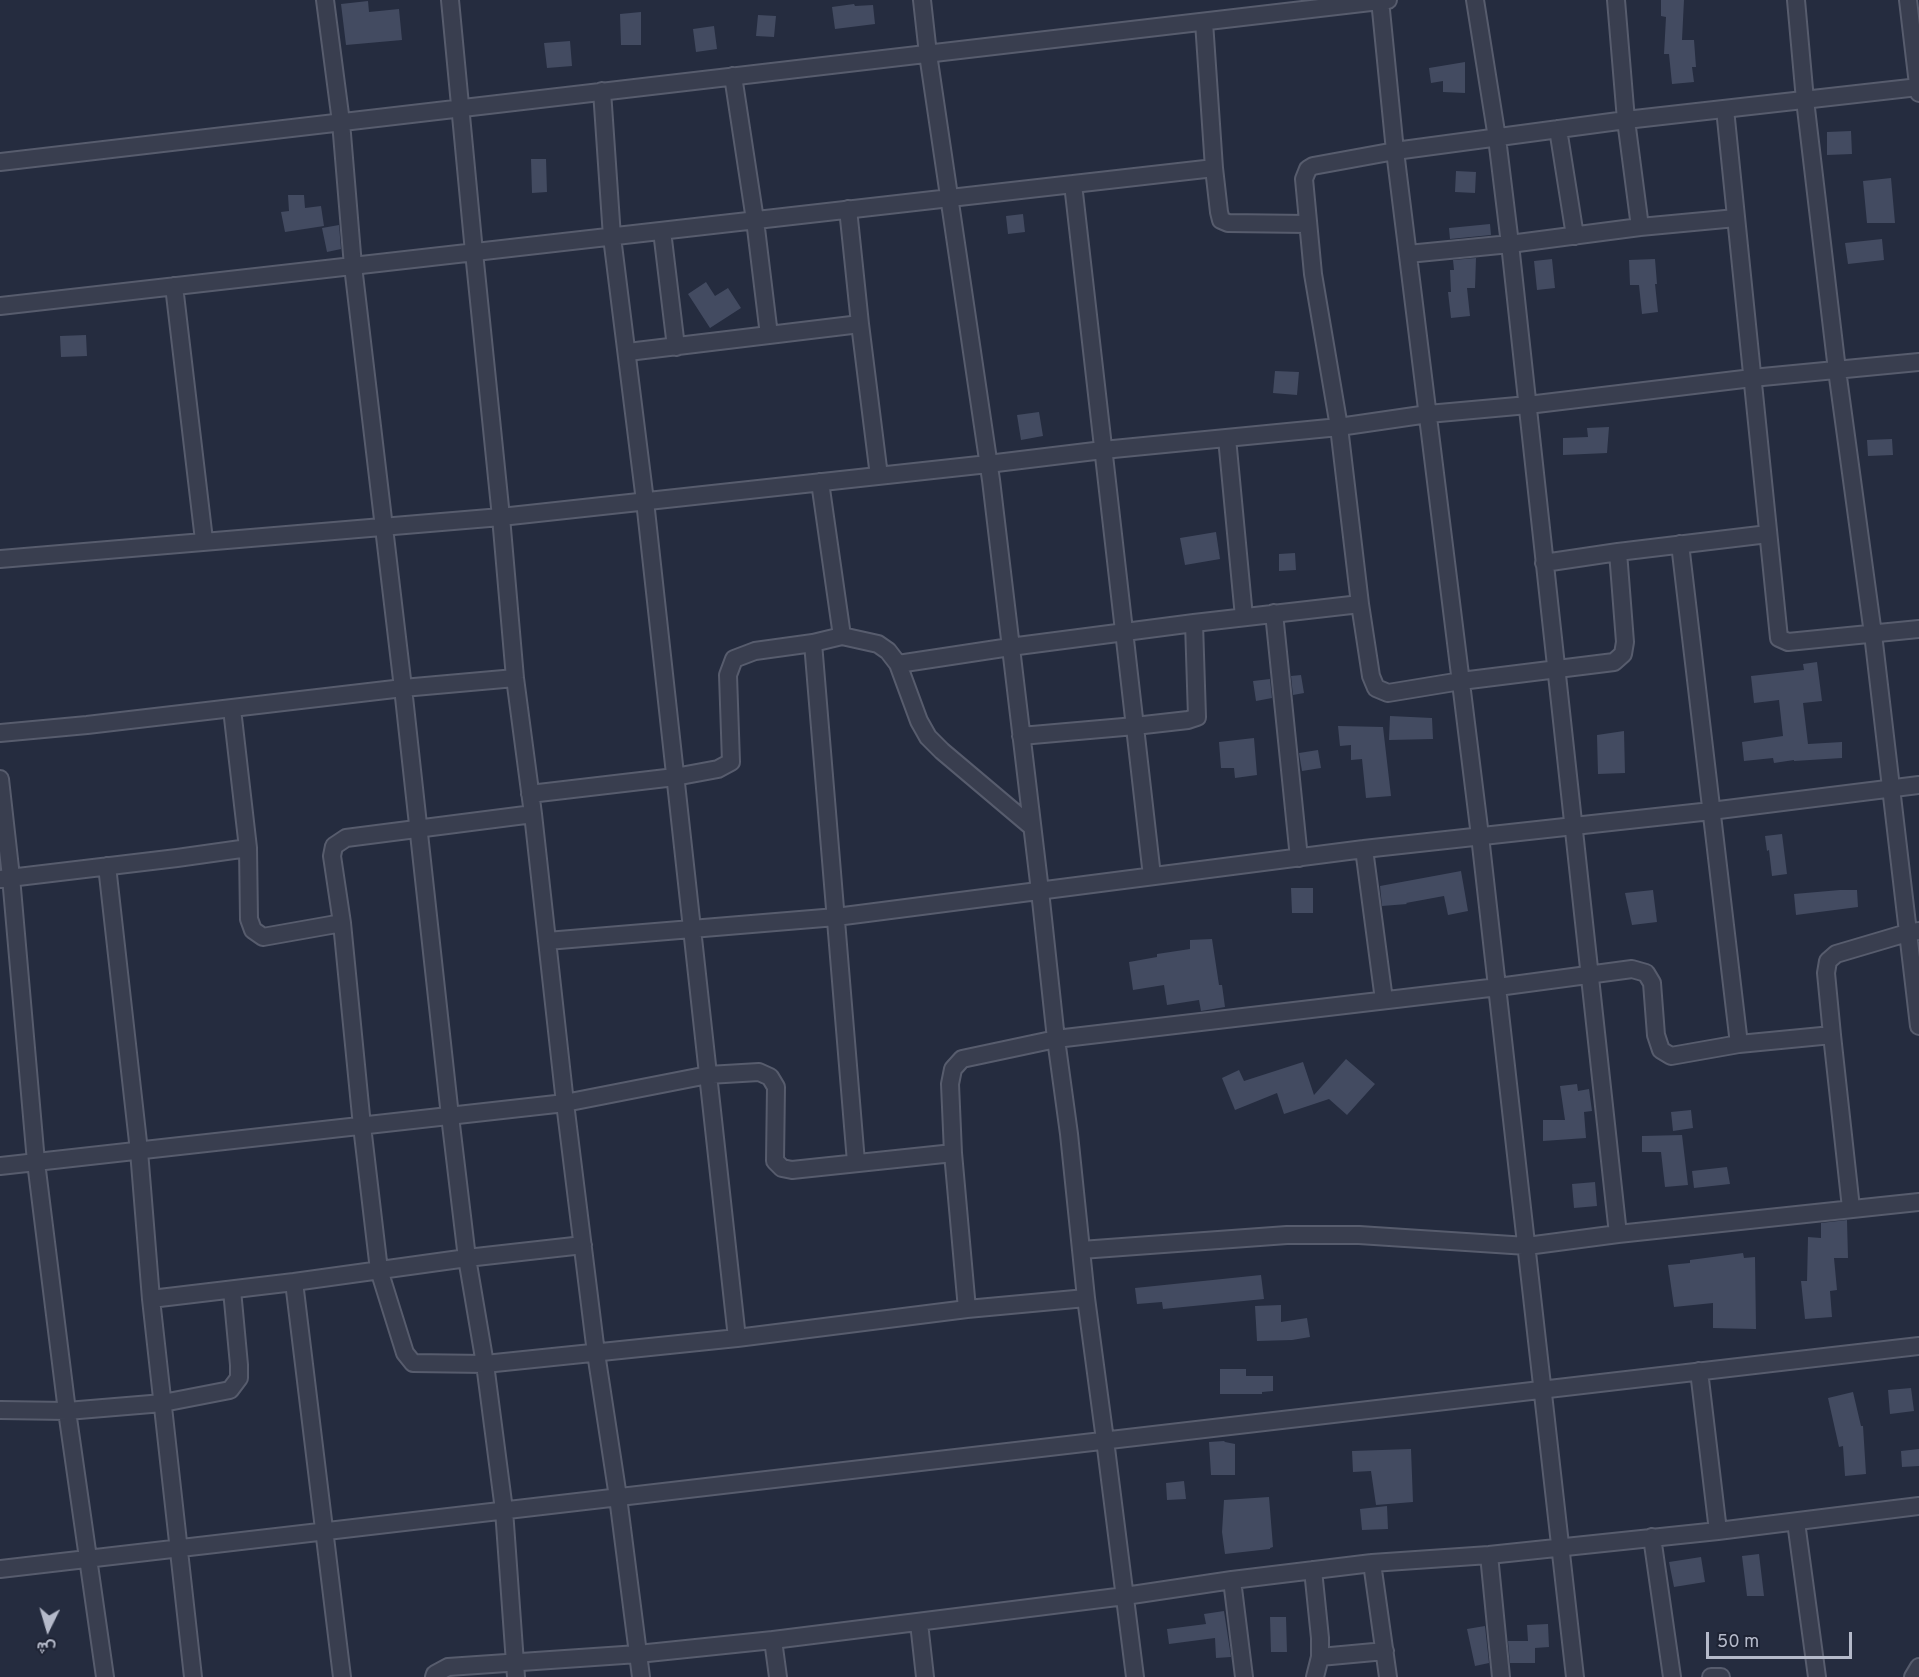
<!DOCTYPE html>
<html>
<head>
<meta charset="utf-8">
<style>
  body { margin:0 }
  #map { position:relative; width:1919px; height:1677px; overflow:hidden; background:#252c3f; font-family:Overpass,Vazirmatn,sans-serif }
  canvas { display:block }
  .north { position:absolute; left:18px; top:1599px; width:60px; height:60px; -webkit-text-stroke:4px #1e2334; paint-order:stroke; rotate:185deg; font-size:16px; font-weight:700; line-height:24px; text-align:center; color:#b5baca }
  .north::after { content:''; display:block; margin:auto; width:21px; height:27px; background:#b5baca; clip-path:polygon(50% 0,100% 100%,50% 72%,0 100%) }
  .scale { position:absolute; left:1706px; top:1632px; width:146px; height:27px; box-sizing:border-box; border:3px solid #b5baca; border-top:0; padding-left:8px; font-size:18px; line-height:21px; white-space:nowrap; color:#b5baca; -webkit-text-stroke:4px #1e2334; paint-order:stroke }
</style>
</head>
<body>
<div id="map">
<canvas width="1919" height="1677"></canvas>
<div class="north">ش</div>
<div class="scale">50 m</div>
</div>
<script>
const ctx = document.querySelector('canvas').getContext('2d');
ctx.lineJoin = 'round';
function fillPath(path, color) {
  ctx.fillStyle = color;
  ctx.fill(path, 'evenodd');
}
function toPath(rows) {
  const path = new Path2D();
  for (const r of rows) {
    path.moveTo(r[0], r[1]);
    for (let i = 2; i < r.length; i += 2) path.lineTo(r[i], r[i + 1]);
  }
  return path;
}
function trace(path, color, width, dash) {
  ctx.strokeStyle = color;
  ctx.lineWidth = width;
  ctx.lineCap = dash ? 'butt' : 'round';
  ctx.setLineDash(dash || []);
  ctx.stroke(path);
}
fillPath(toPath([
  [1661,0,1684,0,1682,40,1694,40,1696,67,1692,67,1694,82,1672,84,1669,54,1664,54,1666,17,1661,16],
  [368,1,369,12,399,9,402,40,346,45,341,4],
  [854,4,855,6,873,5,875,24,835,29,832,7],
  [641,12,641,45,621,45,620,14],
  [758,15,776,16,774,37,756,36],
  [714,26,717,49,696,52,693,29],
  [570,41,572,66,547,68,544,43],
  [1465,62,1465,93,1443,92,1443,81,1431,83,1429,68],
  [1851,131,1852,154,1827,155,1827,132],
  [531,159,546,159,547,192,532,193],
  [1456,171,1476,172,1475,193,1455,192],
  [1891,178,1895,223,1867,223,1863,181],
  [288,195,304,195,305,208,321,206,324,226,285,232,281,212,289,211],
  [1023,214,1025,232,1008,234,1006,216],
  [1490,224,1491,235,1450,239,1449,228],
  [339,225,341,249,327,252,322,228],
  [1882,239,1884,260,1848,264,1845,243],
  [1476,258,1475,288,1467,288,1470,316,1451,318,1448,292,1451,292,1450,270,1454,270,1453,260],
  [1552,259,1555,288,1537,290,1534,261],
  [1655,259,1657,284,1655,284,1658,312,1642,314,1639,285,1630,285,1629,260],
  [706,282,715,296,728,288,741,308,710,328,688,294],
  [86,335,87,356,61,357,60,336],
  [1275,371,1299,372,1297,395,1273,393],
  [1039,412,1043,436,1021,440,1017,415],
  [1609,427,1607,453,1563,455,1563,438,1588,437,1587,428],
  [1892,439,1893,455,1868,456,1867,440],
  [1216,532,1220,559,1185,565,1180,538],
  [1295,553,1296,570,1279,571,1279,554],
  [1817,662,1822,701,1803,703,1808,744,1842,742,1842,758,1794,761,1794,760,1774,763,1773,758,1744,761,1742,742,1783,736,1779,700,1754,703,1751,676,1804,670,1803,664],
  [1301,675,1304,693,1293,695,1291,676],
  [1270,679,1272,698,1256,701,1253,681],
  [1390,716,1432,718,1433,739,1389,740],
  [1338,726,1383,727,1391,796,1366,798,1362,759,1351,760,1351,745,1340,746],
  [1624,731,1625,773,1598,774,1597,735],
  [1254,738,1257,775,1235,778,1234,768,1221,768,1219,742],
  [1318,750,1321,768,1302,771,1299,753],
  [1782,834,1787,874,1772,876,1769,850,1767,851,1765,836],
  [1461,871,1468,911,1448,915,1444,896,1406,903,1407,904,1382,906,1380,886],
  [1291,888,1313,888,1313,913,1292,913],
  [1653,890,1657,922,1632,925,1625,893],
  [1840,890,1857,890,1858,907,1796,915,1794,894],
  [1212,939,1219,985,1222,985,1225,1007,1201,1011,1199,1000,1167,1005,1164,985,1133,990,1129,962,1157,957,1157,954,1190,949,1190,940],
  [1346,1059,1375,1084,1347,1115,1329,1099,1284,1114,1277,1093,1235,1110,1222,1078,1239,1070,1244,1081,1303,1062,1314,1095],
  [1577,1084,1578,1091,1589,1089,1592,1111,1584,1112,1586,1138,1543,1141,1543,1120,1565,1120,1560,1086],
  [1691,1110,1693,1128,1673,1131,1671,1112],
  [1682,1135,1688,1185,1665,1187,1661,1152,1642,1152,1642,1136],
  [1727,1167,1730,1184,1694,1188,1692,1171],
  [1595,1182,1597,1206,1574,1208,1572,1184],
  [1847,1220,1848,1258,1834,1258,1837,1290,1830,1291,1832,1317,1805,1319,1801,1281,1807,1281,1808,1237,1821,1238,1821,1223],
  [1743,1253,1744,1258,1755,1257,1756,1329,1713,1328,1713,1303,1674,1307,1668,1265,1690,1263,1690,1260],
  [1261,1275,1264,1299,1163,1309,1162,1302,1137,1304,1135,1288],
  [1281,1305,1281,1322,1307,1318,1310,1337,1292,1340,1257,1341,1255,1306],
  [1220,1369,1246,1369,1246,1376,1273,1376,1273,1391,1262,1392,1262,1394,1220,1394],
  [1911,1388,1914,1411,1890,1414,1888,1390],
  [1853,1392,1861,1426,1863,1426,1866,1474,1845,1476,1843,1446,1839,1447,1828,1398],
  [1224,1441,1225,1442,1235,1444,1235,1475,1211,1475,1209,1442],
  [1411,1449,1413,1502,1376,1505,1371,1471,1353,1472,1352,1451],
  [1919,1449,1919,1466,1902,1467,1901,1451],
  [1184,1481,1186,1499,1167,1500,1166,1483],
  [1269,1497,1273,1547,1270,1548,1270,1549,1225,1554,1222,1532,1224,1500],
  [1387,1506,1388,1529,1362,1530,1360,1509],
  [1759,1554,1764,1596,1747,1596,1742,1556],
  [1701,1557,1705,1582,1674,1587,1669,1562],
  [1224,1611,1231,1657,1216,1658,1215,1638,1169,1644,1167,1629,1206,1624,1204,1614],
  [1270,1617,1286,1617,1287,1652,1271,1652],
  [1548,1624,1549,1647,1535,1648,1535,1663,1510,1663,1508,1641,1528,1641,1527,1625],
  [1485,1626,1489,1663,1475,1666,1467,1629]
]), '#434b61');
const street = toPath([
  [325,0,341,122,353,266,403,688,450,1116,467,1258,485,1364,504,1510,516,1677],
  [450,0,474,252,501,517,515,678,533,814,565,1103,596,1353,618,1497,641,1677],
  [922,0,928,54,991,480,1040,891,1056,1039,1069,1134,1086,1298,1105,1440,1135,1677],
  [1380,0,1395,151,1480,836,1575,1677],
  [1475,0,1497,138,1510,244,1618,1234],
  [1616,0,1626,120,1640,227],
  [1796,0,1805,100,1837,370,1873,634,1919,1026],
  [1908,0,1919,93],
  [1204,22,1214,168,1219,212,1221,220,1228,223,1307,224],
  [733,76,755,220,769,335],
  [602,91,612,237,645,501,737,1338],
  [1725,109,1779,638,1788,642,1919,629],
  [1558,129,1575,236],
  [0,162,1388,0],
  [1073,184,1152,876],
  [662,231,676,347],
  [1408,254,1510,244,1640,227,1736,218],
  [174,286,204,540],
  [0,306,1214,168],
  [860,324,879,476],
  [628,352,860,324,848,209],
  [1227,438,1244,617],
  [820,482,842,636],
  [1680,544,1739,1044],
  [1618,552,1625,642,1623,654,1614,662,1461,681,1388,693,1376,688,1371,676,1360,604,1339,427,1313,274,1304,179,1308,169,1313,166,1395,151,1626,120,1919,87],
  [0,559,501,517,988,464,1103,450,1339,427,1428,414,1528,405,1752,378,1919,362],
  [1544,563,1618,552,1768,534],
  [1274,613,1299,858],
  [813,643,856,1162],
  [898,664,1010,647,1194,623,1360,604],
  [232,709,248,848,249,919,253,930,263,937,342,923],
  [0,733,87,725,403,688,515,678],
  [1021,736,1135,726,1188,720,1197,717,1194,623],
  [0,779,11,877,36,1162,67,1411,105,1677],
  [530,794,675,777,718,769,731,762,728,675,734,659,755,651,813,643,842,636,878,644,888,651,898,664,919,721,928,737,942,751,1032,827],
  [533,814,346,838,334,846,332,856,342,923,362,1126,379,1270,405,1353,413,1363,485,1364,737,1338,967,1309,1086,1298],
  [1364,849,1384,1000],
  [107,866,139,1151,151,1299,193,1677],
  [1,879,177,858,248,848],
  [547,941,836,917,1364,849,1711,811,1919,785],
  [1832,1035,1851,1208],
  [0,1166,565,1103,708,1075,759,1072,770,1077,776,1087,775,1161,782,1168,792,1170,953,1153],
  [1081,1250,1287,1235,1359,1235,1527,1246,1618,1234,1919,1202],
  [294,1282,342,1677],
  [151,1299,294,1282,467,1258,583,1245],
  [967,1309,953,1153,950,1084,953,1069,962,1059,1056,1039,1498,987,1632,969,1646,973,1652,983,1656,1035,1661,1050,1671,1056,1739,1044,1832,1035,1826,973,1828,961,1836,954,1907,933,1919,931],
  [1699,1371,1718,1531],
  [0,1410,67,1411,163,1403,230,1390,239,1378,239,1365,232,1290],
  [1796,1522,1817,1677],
  [1652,1537,1672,1677],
  [1489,1555,1501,1677],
  [1372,1563,1388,1677],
  [0,1569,1919,1346],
  [1313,1570,1320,1638,1320,1657,1315,1677],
  [1232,1580,1244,1677],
  [919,1623,925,1677],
  [773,1640,778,1677],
  [1320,1657,1385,1651],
  [434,1677,435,1674,448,1667,638,1654,773,1640,1125,1596,1232,1580,1372,1563,1489,1555,1718,1531,1919,1506],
  [1711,1677,1721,1677],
  [1913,1677,1919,1667]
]);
trace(street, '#575c6d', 20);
trace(street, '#393e4f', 16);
</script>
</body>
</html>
